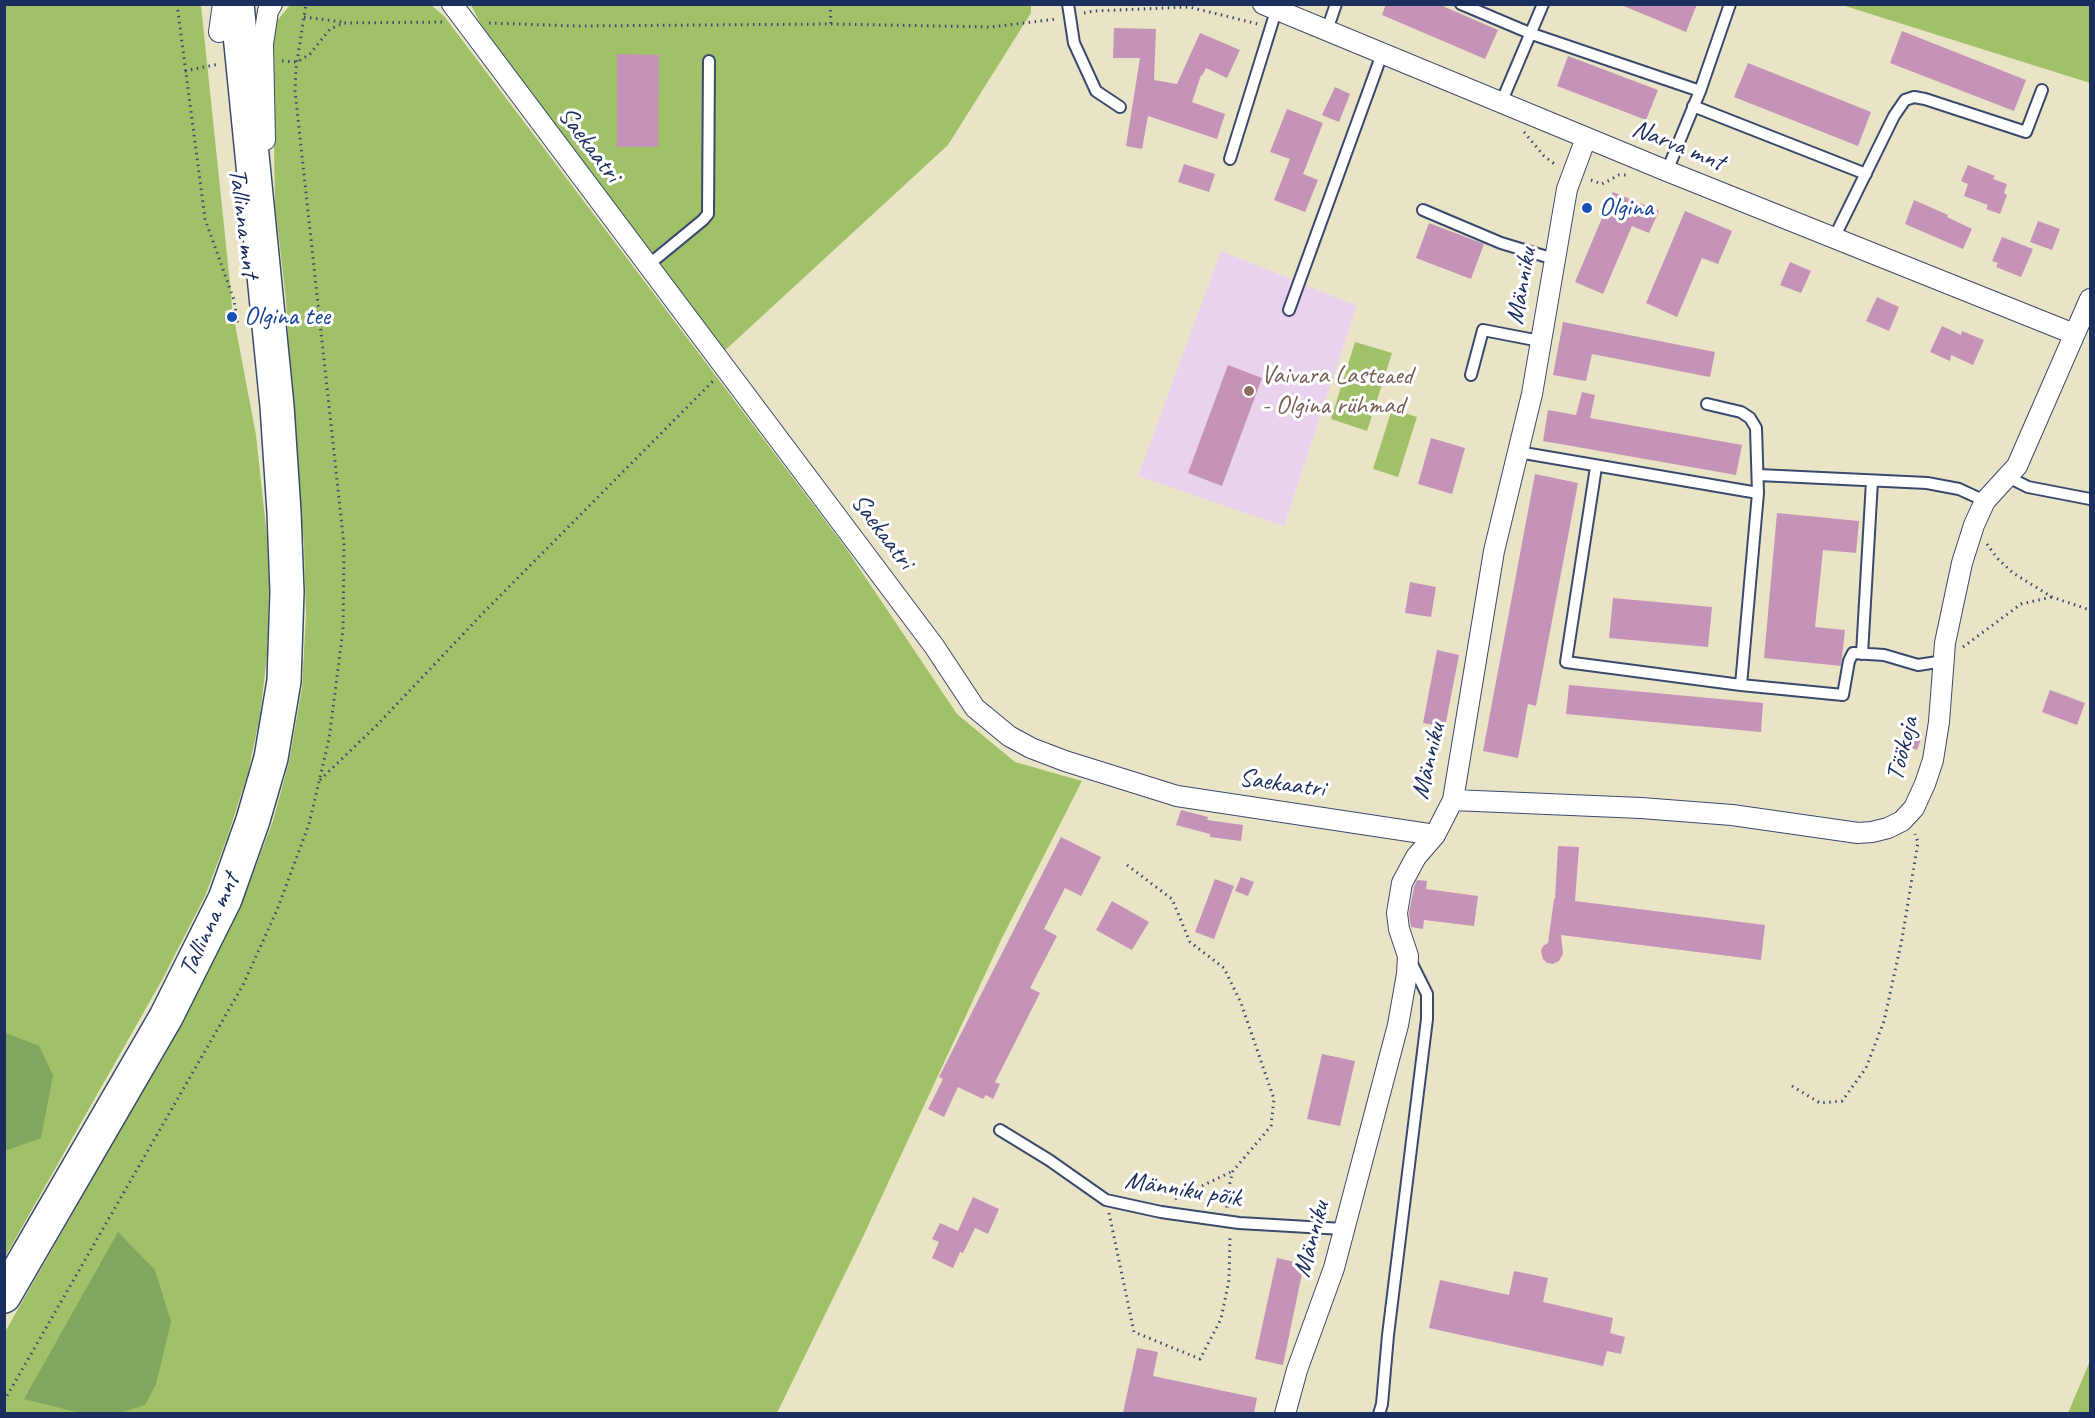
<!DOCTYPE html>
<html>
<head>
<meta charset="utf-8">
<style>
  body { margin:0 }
  #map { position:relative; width:2095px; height:1418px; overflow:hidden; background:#e9e4c5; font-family:Caveat,sans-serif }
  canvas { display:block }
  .frame { position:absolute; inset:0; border:6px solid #1b2f5e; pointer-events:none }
</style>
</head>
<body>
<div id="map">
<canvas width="2095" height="1418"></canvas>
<div class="frame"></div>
</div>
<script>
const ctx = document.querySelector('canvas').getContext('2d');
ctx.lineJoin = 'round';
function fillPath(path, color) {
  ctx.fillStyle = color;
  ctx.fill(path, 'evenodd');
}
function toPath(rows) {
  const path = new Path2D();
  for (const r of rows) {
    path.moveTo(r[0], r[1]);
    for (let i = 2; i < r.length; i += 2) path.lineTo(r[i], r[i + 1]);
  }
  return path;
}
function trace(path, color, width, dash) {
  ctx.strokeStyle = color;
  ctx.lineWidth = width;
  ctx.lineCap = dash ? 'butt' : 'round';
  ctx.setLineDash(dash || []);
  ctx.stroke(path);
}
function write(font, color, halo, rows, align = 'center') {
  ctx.font = font + ' Caveat,sans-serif';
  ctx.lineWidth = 6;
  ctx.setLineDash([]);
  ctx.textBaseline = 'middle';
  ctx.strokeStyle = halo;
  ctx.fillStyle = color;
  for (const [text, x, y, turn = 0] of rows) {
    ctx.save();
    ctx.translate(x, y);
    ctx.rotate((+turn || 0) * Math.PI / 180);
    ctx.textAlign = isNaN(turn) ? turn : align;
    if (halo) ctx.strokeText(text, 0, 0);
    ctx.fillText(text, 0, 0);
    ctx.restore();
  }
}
fillPath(toPath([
  [1221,251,1357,306,1284,526,1138,476]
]), '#e9d2ed');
fillPath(toPath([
  [1031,4,1031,13,948,145,721,354,492,47,471,5],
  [5,5,201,5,231,293,232,309,225,311,226,324,235,324,256,435,267,537,269,587,267,655,260,716,248,773,227,838,205,896,162,980,5,1257],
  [290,5,431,5,444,16,845,547,957,714,1015,762,1082,781,1002,938,861,1241,777,1413,5,1414,5,1332,190,1008,239,910,273,821,289,762,302,688,306,614,304,545,295,460,286,300,275,204,272,39,276,22],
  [1842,5,2090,5,2090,83],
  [1355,342,1392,353,1367,431,1331,419],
  [1392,409,1417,417,1398,477,1373,469],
  [2090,1361,2090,1413,2068,1413]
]), '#a1c169');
fillPath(toPath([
  [6,1033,39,1046,53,1075,41,1138,5,1151],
  [118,1232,155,1270,171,1322,156,1384,145,1405,120,1413,80,1413,24,1399]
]), '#80a75d');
fillPath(toPath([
  [1386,4,1438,4,1498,30,1485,59,1382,15],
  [1619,4,1697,4,1686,32],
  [1114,28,1156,29,1154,80,1177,84,1200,33,1240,50,1227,78,1206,68,1202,76,1201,75,1192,102,1225,114,1217,139,1148,116,1142,149,1126,146,1140,58,1113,58],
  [1902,31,2026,80,2014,111,1890,63],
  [617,54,659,55,658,147,617,147],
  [1568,56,1658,90,1646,120,1557,86],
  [1748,63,1871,112,1858,146,1734,97],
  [1335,87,1350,94,1339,122,1322,115],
  [1287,109,1323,123,1303,174,1318,180,1305,212,1274,200,1290,159,1270,152],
  [1184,164,1215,174,1209,192,1178,182],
  [1968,165,1995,176,1993,179,2007,184,2004,193,2007,195,2000,214,1986,209,1988,205,1964,196,1968,184,1961,181],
  [1613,192,1659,211,1649,233,1632,226,1603,294,1575,282],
  [1914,200,1948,215,1947,217,1972,229,1963,249,1905,224],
  [1685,211,1732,231,1718,264,1702,258,1677,317,1646,303],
  [2038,221,2060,229,2052,250,2030,242],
  [1429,223,1484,244,1471,279,1416,258],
  [2002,237,2033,249,2021,277,1996,267,1998,263,1992,261],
  [1790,262,1811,271,1801,293,1780,285],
  [1877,297,1899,307,1889,331,1866,321],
  [1563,322,1715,352,1710,377,1592,354,1586,381,1553,375],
  [1942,326,1961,335,1962,331,1984,340,1973,365,1951,355,1950,361,1930,352],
  [1228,365,1262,378,1222,486,1188,473],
  [1582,392,1595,395,1590,418,1742,445,1736,475,1543,441,1548,410,1576,415],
  [1431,438,1465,448,1452,494,1418,484],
  [1535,474,1578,483,1536,706,1528,704,1518,758,1483,751],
  [1777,513,1859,521,1856,553,1823,550,1815,627,1845,630,1841,666,1764,658],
  [1410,582,1436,587,1431,617,1405,613],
  [1613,598,1712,607,1708,647,1609,638],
  [1437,650,1459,655,1445,727,1423,723],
  [1569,685,1763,703,1761,732,1566,714],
  [2050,690,2085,703,2077,725,2042,712],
  [1910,729,1923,733,1917,750,1904,745],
  [1181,810,1208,817,1207,820,1243,825,1241,841,1210,837,1210,834,1176,825],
  [1061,837,1101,857,1081,896,1065,888,1044,929,1057,936,1030,988,1040,993,995,1082,1000,1084,993,1099,986,1095,983,1099,958,1087,944,1117,928,1109,943,1079,939,1077],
  [1558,846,1579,847,1575,901,1765,925,1761,960,1561,935,1563,954,1559,961,1553,964,1547,963,1543,959,1541,951,1543,946,1548,943,1554,899,1555,899],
  [1241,877,1254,882,1248,896,1235,891],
  [1215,879,1234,886,1214,939,1195,932],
  [1417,880,1427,881,1426,889,1478,896,1474,926,1424,920,1423,929,1411,927,1409,913,1414,887],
  [1112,901,1149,922,1132,950,1096,930],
  [1322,1054,1355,1061,1340,1126,1307,1119],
  [973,1197,999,1209,988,1234,975,1228,963,1253,960,1252,953,1268,932,1258,939,1242,932,1239,940,1223,958,1231],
  [1277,1258,1304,1264,1283,1365,1255,1359],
  [1514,1271,1548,1278,1543,1302,1613,1318,1610,1333,1625,1337,1621,1354,1607,1351,1603,1366,1429,1328,1440,1280,1509,1295],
  [1137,1348,1158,1352,1153,1376,1257,1398,1254,1413,1123,1413]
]), '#c693b8');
const service = toPath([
  [1068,4,1074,43,1096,91,1120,107],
  [1461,4,1532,34,1700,91],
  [1327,30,1336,4],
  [1501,103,1543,4],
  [1693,106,1866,174],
  [1230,159,1276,11],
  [1667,171,1700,91,1730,4],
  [1423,210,1501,243,1554,259],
  [1834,238,1894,116,1905,100,1914,97,1925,99,2026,132,2042,90],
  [647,266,703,220,708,214,709,61],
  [1289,310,1382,54],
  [1471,375,1483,330,1540,341],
  [1707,404,1741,412,1750,418,1756,428,1758,493,1741,685],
  [1518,452,1758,493],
  [1596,467,1566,662,1741,685,1843,695,1849,661,1853,653,1884,655,1918,665,1944,661],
  [1759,475,1927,483,1959,489,1985,501],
  [2008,477,2028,487,2090,499],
  [1862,654,1872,481],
  [1000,1130,1049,1160,1106,1200,1161,1212,1239,1223,1343,1229],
  [1379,1414,1382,1404,1388,1335,1427,1019,1427,994,1411,962]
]);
const minor = toPath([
  [452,4,934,646,975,708,1009,736,1031,748,1065,761,1177,796,1435,835],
  [1263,4,1667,171,2074,334],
  [219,32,223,4],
  [265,140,263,44,268,11,272,4],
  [1453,800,1641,808,1732,815,1858,833,1872,832,1888,828,1902,821,1914,808,1925,784,1933,760,1939,722,1945,643,1962,563,1974,525,1985,501,2017,466,2090,299],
  [1285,1414,1297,1370,1334,1268,1398,1025,1407,974,1408,956,1399,929,1397,913,1402,883,1416,857,1435,835,1453,800,1494,551,1532,394,1567,189,1586,138]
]);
const trunk = toPath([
  [4,1296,166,1017,225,899,253,820,271,758,284,681,287,592,284,512,277,406,237,4]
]);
trace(service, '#3a4a6d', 14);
trace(minor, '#3a4a6d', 22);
trace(trunk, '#3a4a6d', 36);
trace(toPath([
  [177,4,205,219,234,300,238,326],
  [830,4,831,24],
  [1084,13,1094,11,1189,7,1258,24],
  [304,17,342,22],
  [489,23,577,26,831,24,991,27,1057,19],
  [282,61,297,62,310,54,330,29,344,23,443,22],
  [185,71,219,64],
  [1524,132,1544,156,1557,166],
  [1591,180,1602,184,1619,175,1626,175],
  [1987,544,1997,558,2013,573,2052,597,2090,610],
  [1963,647,2021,604,2052,597],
  [320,780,378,724,485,611,713,381],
  [1127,865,1172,899,1190,942,1224,968,1241,1003,1274,1099,1271,1126,1233,1171,1227,1194,1227,1208],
  [1792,1086,1820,1103,1842,1101,1866,1068,1884,1021,1902,939,1918,842,1915,834],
  [1175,1199,1233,1171],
  [1109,1213,1134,1332,1200,1359,1221,1319,1229,1280,1230,1235],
  [4,1401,243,985,277,910,309,824,329,739,343,630,344,545,295,91,296,68,306,4]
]), '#3a4a6d', 3, [1.5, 4.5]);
trace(service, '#fff', 10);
trace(minor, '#fff', 20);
trace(trunk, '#fff', 33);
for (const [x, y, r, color] of [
  [1587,208,6,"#1a4fb4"],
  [232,317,6,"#1a4fb4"],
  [1249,391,6,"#8d6e63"]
]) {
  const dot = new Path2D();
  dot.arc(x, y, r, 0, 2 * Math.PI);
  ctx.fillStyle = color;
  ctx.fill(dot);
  trace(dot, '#fff', 2);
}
write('26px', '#1b2f5e', '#fff', [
  ["Saekaatri",589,145,53],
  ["Narva mnt",1678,146,22],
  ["Tallinna mnt",243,223,83],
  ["Männiku",1522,286,-80],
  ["Saekaatri",882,532,53],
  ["Töökoja",1903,749,-76],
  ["Männiku",1429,761,-77],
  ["Saekaatri",1282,784,8],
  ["Tallinna mnt",210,925,-65],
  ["Männiku põik",1183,1190,9],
  ["Männiku",1312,1239,-75]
]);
write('26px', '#164399', '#fff', [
  ["Olgina",1599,208],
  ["Olgina tee",244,317]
], 'left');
write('26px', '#785e54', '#fff', [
  ["Vaivara Lasteaed",1261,376],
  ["- Olgina rühmad",1261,406]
], 'left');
</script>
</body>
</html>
